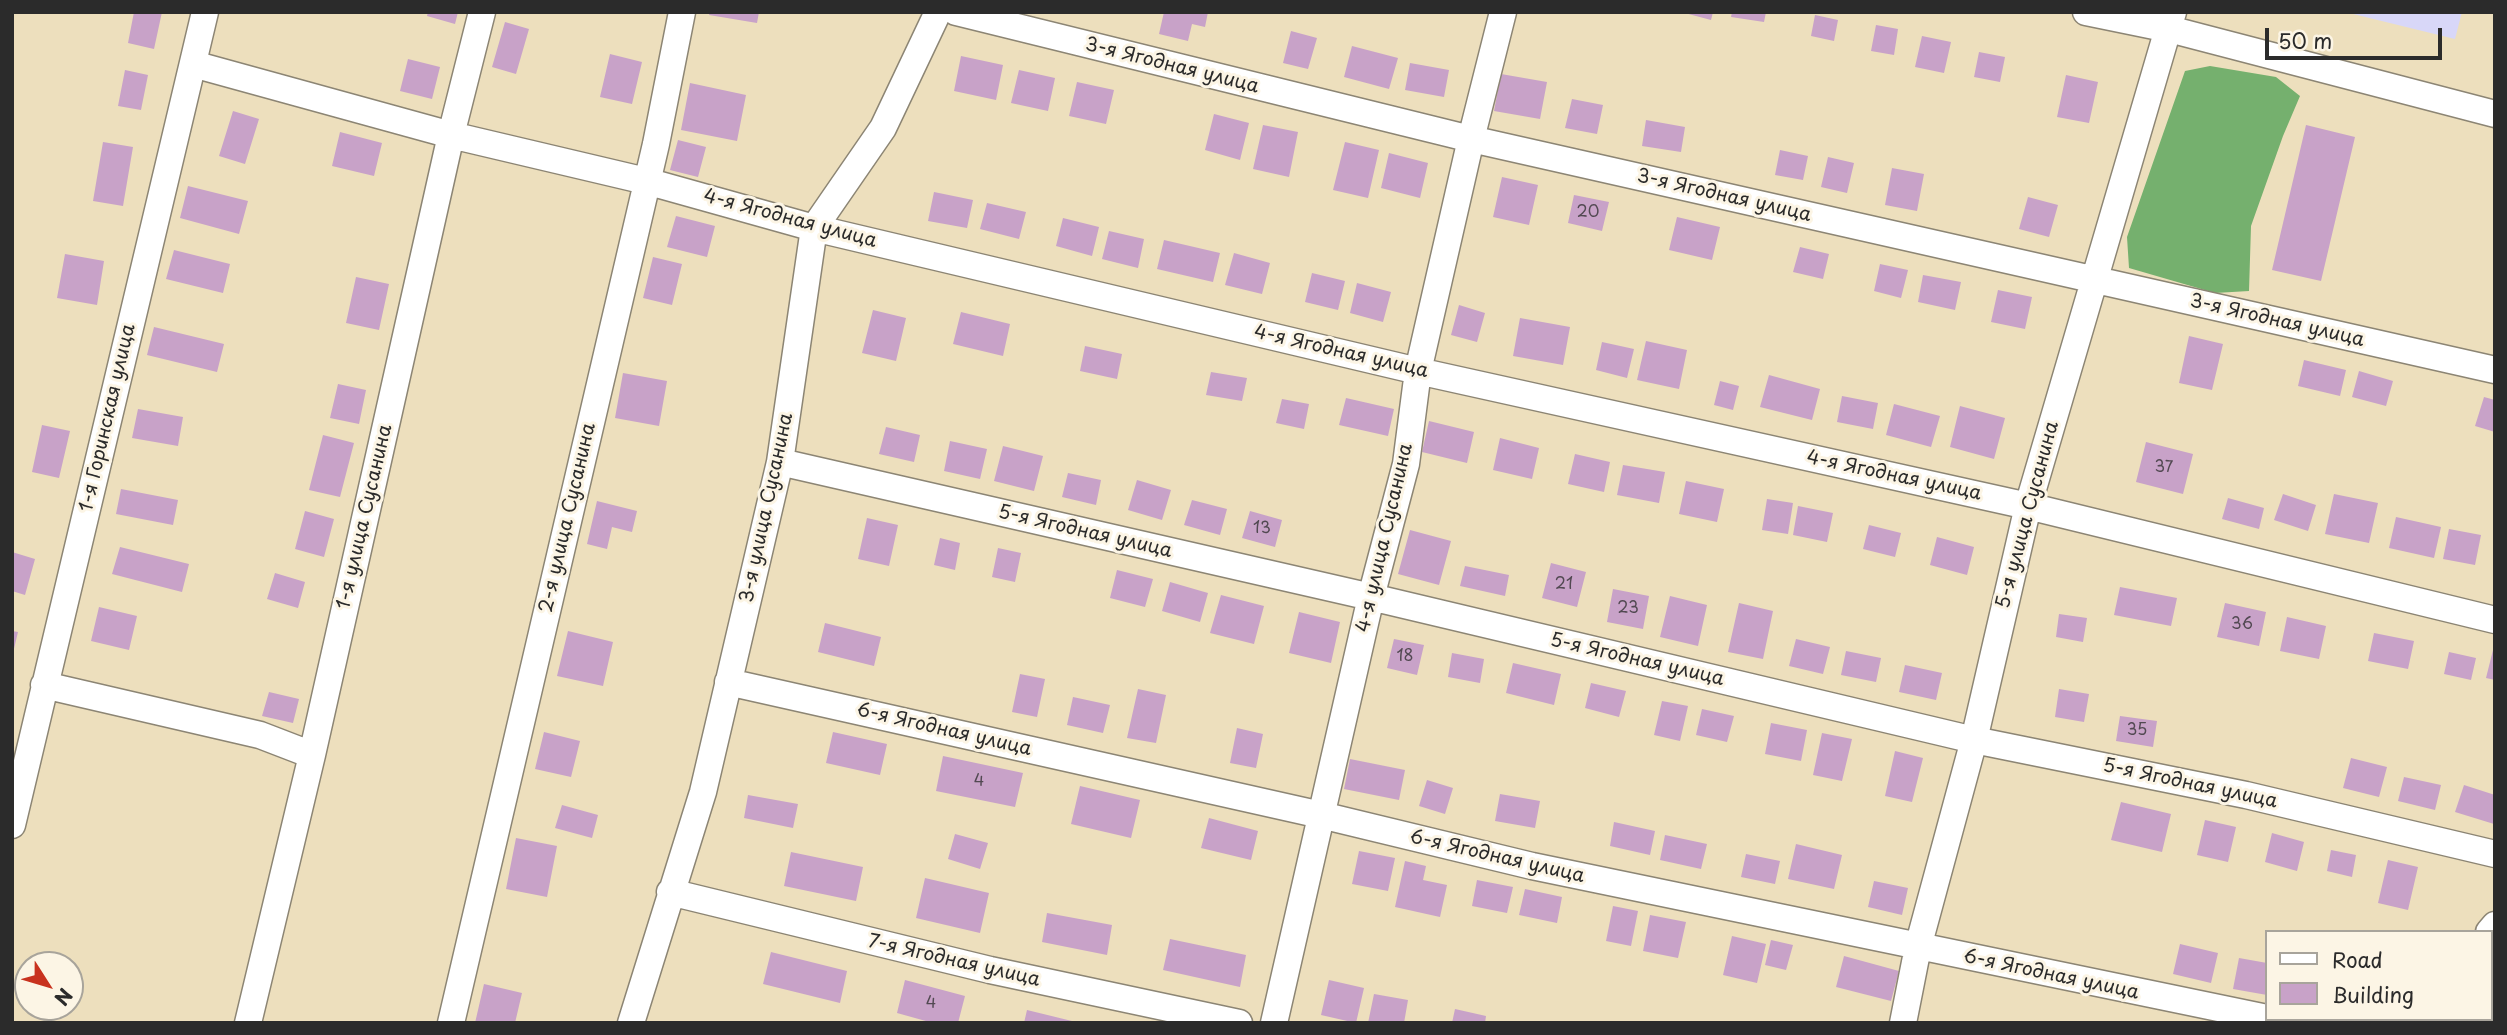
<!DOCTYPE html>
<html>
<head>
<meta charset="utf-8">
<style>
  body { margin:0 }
  #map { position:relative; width:2507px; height:1035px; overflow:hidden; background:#eddfbd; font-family:"Playpen Sans",sans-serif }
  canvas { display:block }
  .frame { position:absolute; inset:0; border:14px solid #2b2b2b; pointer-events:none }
  .legend { position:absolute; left:2265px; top:930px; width:228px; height:91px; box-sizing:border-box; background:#fcf5e5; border:2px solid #a8a49b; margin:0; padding:9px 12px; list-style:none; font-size:21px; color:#2b2b2b }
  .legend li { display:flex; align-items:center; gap:14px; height:35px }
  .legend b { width:35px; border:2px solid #a8a49b }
  .north { position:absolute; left:14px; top:951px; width:70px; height:70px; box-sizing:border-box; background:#fcf5e5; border:2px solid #a8a49b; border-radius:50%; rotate:127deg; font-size:19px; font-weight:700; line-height:28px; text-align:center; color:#2b2b2b }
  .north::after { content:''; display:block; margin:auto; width:24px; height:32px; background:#c8321e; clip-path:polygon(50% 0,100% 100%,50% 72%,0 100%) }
  .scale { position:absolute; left:2265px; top:28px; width:177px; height:32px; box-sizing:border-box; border:4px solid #2b2b2b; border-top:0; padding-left:9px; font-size:21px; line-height:24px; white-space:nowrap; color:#2b2b2b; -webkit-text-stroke:5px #fcf5e5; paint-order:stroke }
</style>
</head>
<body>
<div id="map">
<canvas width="2507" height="1035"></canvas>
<div class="frame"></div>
<ul class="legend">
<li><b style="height:9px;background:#fff"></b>Road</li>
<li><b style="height:19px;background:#c8a2c8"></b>Building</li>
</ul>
<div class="north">N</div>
<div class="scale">50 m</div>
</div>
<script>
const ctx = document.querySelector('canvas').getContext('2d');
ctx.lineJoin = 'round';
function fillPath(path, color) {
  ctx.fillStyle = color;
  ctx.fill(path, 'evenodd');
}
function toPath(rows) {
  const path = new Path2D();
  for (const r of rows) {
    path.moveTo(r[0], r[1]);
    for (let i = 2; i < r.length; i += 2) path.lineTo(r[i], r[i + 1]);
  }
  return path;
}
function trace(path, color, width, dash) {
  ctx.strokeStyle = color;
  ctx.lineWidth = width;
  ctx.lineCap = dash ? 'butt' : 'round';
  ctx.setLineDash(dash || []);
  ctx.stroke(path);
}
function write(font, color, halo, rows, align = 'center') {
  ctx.font = font + ' "Playpen Sans",sans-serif';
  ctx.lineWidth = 6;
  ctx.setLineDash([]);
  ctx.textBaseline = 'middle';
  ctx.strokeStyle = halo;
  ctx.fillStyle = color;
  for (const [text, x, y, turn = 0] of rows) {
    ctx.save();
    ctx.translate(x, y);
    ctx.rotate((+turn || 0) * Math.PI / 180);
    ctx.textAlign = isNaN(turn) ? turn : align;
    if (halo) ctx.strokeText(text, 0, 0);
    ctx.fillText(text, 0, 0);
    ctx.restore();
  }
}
fillPath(toPath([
  [2345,12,2462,12,2455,39]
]), '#d8d7f8');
fillPath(toPath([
  [2210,66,2276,77,2300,96,2283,136,2251,226,2249,291,2215,293,2129,268,2127,237,2185,71]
]), '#75b06e');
fillPath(toPath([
  [134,12,162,12,154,49,128,43],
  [428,12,458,12,455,24,427,16],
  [710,12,759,12,757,23,709,15],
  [1164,12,1208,12,1205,27,1192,24,1188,41,1159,34],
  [1681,12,1713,12,1711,20],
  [1732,12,1766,12,1764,22,1731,17],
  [1815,15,1838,20,1834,41,1811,36],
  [505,22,529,29,516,74,492,67],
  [1876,25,1898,29,1894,55,1871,51],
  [1291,31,1317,38,1308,69,1283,63],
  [1922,36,1951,42,1944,73,1915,67],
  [1352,46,1398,58,1389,89,1344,77],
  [1979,52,2005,57,2000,82,1974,77],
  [610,54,642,62,632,104,600,97],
  [961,56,1003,65,996,100,954,91],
  [408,59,440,67,432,99,400,91],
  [1410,63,1449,70,1444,97,1405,90],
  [125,70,148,75,141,110,118,106],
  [1019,70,1055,78,1048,111,1011,103],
  [1501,74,1547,82,1540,119,1494,111],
  [2066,75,2098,82,2089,123,2057,117],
  [1077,82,1114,90,1106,124,1069,116],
  [690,83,746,95,737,141,681,130],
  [1572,99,1603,105,1597,134,1565,128],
  [233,111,259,119,245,164,219,156],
  [1214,114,1249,123,1240,160,1205,150],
  [1646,120,1685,127,1681,152,1642,146],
  [1263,125,1298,132,1289,177,1253,169],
  [2306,125,2355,137,2321,281,2272,270],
  [340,132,382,143,374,176,332,166],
  [678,140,706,147,698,177,670,170],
  [103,142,133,147,123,206,93,201],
  [1345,142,1379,150,1368,198,1333,190],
  [1780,150,1808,156,1803,180,1775,175],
  [1389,153,1428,163,1420,198,1381,188],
  [1828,157,1854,163,1847,193,1821,187],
  [1892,168,1924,174,1917,211,1885,205],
  [1502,177,1538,185,1529,225,1493,217],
  [188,186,248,201,239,234,180,218],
  [934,192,973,200,967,228,928,221],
  [1574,195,1609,202,1602,231,1568,223],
  [2028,197,2058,205,2049,237,2019,229],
  [987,203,1026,212,1019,239,980,229],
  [676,216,715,226,707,257,667,247],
  [1677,217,1720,227,1712,260,1669,250],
  [1063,218,1099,227,1092,256,1056,246],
  [1109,231,1144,239,1138,268,1102,259],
  [1164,240,1220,253,1213,282,1157,269],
  [1800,247,1829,254,1823,279,1793,272],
  [174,250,230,264,223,293,166,279],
  [1234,253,1270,263,1262,294,1225,285],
  [65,254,104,261,97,305,57,298],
  [653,257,682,264,672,305,643,298],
  [1880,264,1908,270,1901,298,1874,291],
  [1312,273,1345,281,1338,310,1305,302],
  [1923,275,1961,282,1955,310,1918,302],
  [356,277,389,284,379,330,346,323],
  [1357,283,1391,292,1383,322,1350,313],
  [1998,290,2032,297,2025,329,1991,322],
  [1459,305,1485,313,1477,342,1451,335],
  [873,310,906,318,896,361,862,353],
  [961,312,1010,324,1003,356,953,344],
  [1520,318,1570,327,1563,365,1513,356],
  [154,327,224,344,217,372,147,355],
  [2189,336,2223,344,2212,390,2179,383],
  [1646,341,1687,350,1679,389,1637,380],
  [1602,342,1634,349,1627,378,1596,370],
  [1085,346,1122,354,1117,379,1080,371],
  [2304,360,2346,370,2340,396,2298,386],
  [2359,371,2393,381,2386,406,2352,397],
  [1211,372,1247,378,1242,401,1206,395],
  [623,373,667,381,659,426,615,418],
  [1769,375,1820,389,1812,420,1760,407],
  [1720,381,1739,386,1733,410,1714,405],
  [338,384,366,390,359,424,330,418],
  [1842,396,1878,403,1873,429,1837,422],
  [2484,397,2495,400,2495,432,2475,426],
  [1346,398,1394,409,1388,436,1339,425],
  [1282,399,1309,404,1304,429,1276,423],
  [1894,404,1940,416,1931,447,1886,435],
  [1960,406,2005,418,1994,459,1950,447],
  [138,409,183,417,178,446,132,438],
  [1429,421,1474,432,1467,463,1422,452],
  [42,425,70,431,59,478,32,472],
  [886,427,920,435,914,462,879,454],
  [323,435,354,443,340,497,309,490],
  [1500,438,1539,448,1532,479,1493,470],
  [950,441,987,449,980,479,944,471],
  [2146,442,2193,454,2183,494,2136,482],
  [1003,446,1043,456,1034,491,994,481],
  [1575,454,1610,462,1604,492,1568,484],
  [1623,465,1665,472,1659,503,1617,495],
  [1068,473,1101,480,1096,505,1062,497],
  [1137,480,1171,490,1162,520,1128,510],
  [1686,481,1724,489,1717,522,1679,514],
  [121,489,178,500,173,525,116,514],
  [2283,494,2316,505,2308,531,2274,520],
  [2334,494,2378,503,2369,543,2325,534],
  [2228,498,2264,508,2259,529,2222,519],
  [1767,499,1793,503,1788,534,1762,530],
  [1192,500,1227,509,1220,535,1184,525],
  [597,501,637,511,632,532,612,527,607,549,587,544],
  [1798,506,1833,513,1827,542,1793,535],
  [305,511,334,519,324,557,295,549],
  [1250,511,1282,520,1275,547,1242,538],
  [2396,517,2441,527,2434,558,2389,548],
  [867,518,898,525,889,566,858,559],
  [1869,525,1901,533,1895,557,1863,549],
  [2449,529,2481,535,2475,565,2443,559],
  [1410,530,1451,541,1439,585,1398,574],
  [1937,537,1974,547,1967,575,1930,565],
  [940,538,960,543,955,570,934,565],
  [120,547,189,564,182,592,112,574],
  [998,548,1021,553,1015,582,992,577],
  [12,552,35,559,25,595,12,591],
  [1551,563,1586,572,1577,607,1542,598],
  [1465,566,1509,575,1505,596,1460,586],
  [1117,570,1153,579,1145,607,1110,598],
  [275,573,305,582,298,608,267,599],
  [1170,582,1208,593,1200,622,1162,611],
  [2120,587,2177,598,2171,626,2114,615],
  [1613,589,1649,596,1643,629,1607,622],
  [1221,595,1264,606,1254,644,1210,633],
  [1670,596,1707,605,1698,646,1660,637],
  [1739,603,1773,611,1763,659,1728,652],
  [2225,603,2266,612,2259,646,2217,637],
  [99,607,137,616,129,650,91,641],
  [1299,612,1340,622,1331,663,1289,653],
  [2059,614,2087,618,2083,642,2056,637],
  [2287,617,2326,626,2319,659,2280,651],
  [825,623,881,637,874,666,818,652],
  [12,631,18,632,13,653,12,653],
  [568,631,613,642,603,686,557,676],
  [2374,633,2414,641,2408,669,2368,661],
  [1394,639,1424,645,1417,675,1387,668],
  [1796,639,1830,647,1823,674,1789,666],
  [2494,646,2495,646,2495,680,2486,678],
  [1846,651,1881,658,1876,682,1841,675],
  [2449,652,2476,658,2471,680,2444,674],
  [1452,653,1484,659,1480,683,1448,677],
  [1513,663,1561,674,1554,705,1506,693],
  [1905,665,1942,673,1936,700,1899,692],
  [1020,674,1045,679,1037,717,1012,712],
  [1591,683,1626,691,1619,717,1585,708],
  [1138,689,1166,695,1156,743,1127,738],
  [2059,689,2089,694,2084,722,2055,717],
  [269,692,299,699,293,723,262,716],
  [1073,697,1110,705,1103,733,1067,725],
  [1662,701,1688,706,1680,741,1654,735],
  [1702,709,1734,716,1727,742,1696,735],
  [2120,716,2157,721,2153,747,2116,741],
  [1771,723,1807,730,1801,761,1765,754],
  [1237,728,1263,734,1256,768,1230,763],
  [544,732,580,741,571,777,535,769],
  [833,732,887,744,880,775,826,763],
  [1822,733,1852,739,1842,781,1813,775],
  [1895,751,1923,758,1912,802,1885,796],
  [943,756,1023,773,1015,807,936,791],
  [2351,758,2387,767,2379,797,2343,788],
  [1350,759,1405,770,1399,800,1344,789],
  [2404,777,2441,785,2435,810,2398,801],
  [1427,780,1453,788,1445,814,1419,806],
  [2464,785,2495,795,2494,824,2455,812],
  [1080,786,1140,800,1131,838,1071,824],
  [1500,794,1540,801,1535,828,1495,821],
  [748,795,798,804,793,828,744,818],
  [2121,802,2171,814,2162,852,2111,840],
  [562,805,598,815,592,838,555,828],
  [1209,818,1258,831,1251,860,1201,848],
  [2205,820,2236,827,2228,862,2197,855],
  [1614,822,1655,831,1650,855,1610,846],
  [2272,833,2304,842,2297,871,2265,862],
  [955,834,988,843,980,869,948,859],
  [1665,835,1707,844,1701,869,1660,860],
  [516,838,557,846,547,897,506,889],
  [1796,844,1842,855,1834,889,1788,879],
  [2331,850,2356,855,2352,877,2327,871],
  [1359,851,1395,858,1388,891,1352,884],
  [791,852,863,867,856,901,784,886],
  [1746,854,1780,861,1775,884,1741,877],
  [2388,860,2418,867,2408,910,2378,903],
  [1405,861,1426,866,1423,880,1447,885,1440,917,1395,907],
  [925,878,989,893,980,933,916,918],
  [1477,880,1513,887,1507,913,1472,906],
  [1874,881,1908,888,1902,915,1868,907],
  [1525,889,1562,897,1557,923,1519,915],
  [1613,906,1638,911,1631,946,1606,941],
  [1047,913,1112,925,1107,955,1042,942],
  [1650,915,1686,922,1678,958,1643,951],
  [1732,936,1766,944,1757,983,1723,975],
  [1170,939,1246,955,1240,987,1163,970],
  [1771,940,1793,945,1786,970,1765,965],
  [2180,944,2218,953,2211,983,2173,974],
  [771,952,847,971,840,1003,763,984],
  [1844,956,1899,971,1891,1001,1836,987],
  [2239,958,2267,963,2267,995,2233,989],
  [905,980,965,996,958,1023,933,1023,897,1013],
  [1329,980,1364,988,1356,1023,1321,1015],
  [484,984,522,993,515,1023,475,1023],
  [1374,994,1408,1000,1404,1023,1368,1023],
  [1455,1009,1486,1016,1485,1023,1452,1023],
  [1027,1010,1076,1022,1076,1023,1024,1023]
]), '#c8a2c8');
const minor = toPath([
  [956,12,1471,139,2495,370],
  [2086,12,2169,29,2495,114],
  [193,64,451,135,646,181,814,228,1418,371,2028,506,2495,620],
  [780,462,1371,597,1974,740,2246,795,2495,854],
  [728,682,1321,815,1532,866,2267,1018],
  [44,685,260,735,312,755],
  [12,825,205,12],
  [670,892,990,970,1239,1023],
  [2489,932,2495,925],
  [248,1023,312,755,451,135,482,12],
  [451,1023,656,144,682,12],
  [631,1023,703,792,780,462,814,228,883,128,938,12],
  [1274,1023,1371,597,1406,464,1418,371,1471,139,1503,12],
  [1903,1023,1918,947,1974,740,2028,506,2173,12],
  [2405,1023,2408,1019]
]);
trace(minor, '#8c8574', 29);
trace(minor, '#fff', 26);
write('16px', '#524952', null, [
  ["20",1588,213],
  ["37",2164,468],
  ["13",1262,529],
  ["21",1564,585],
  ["23",1628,609],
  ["36",2242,625],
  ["18",1405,657],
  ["35",2137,731],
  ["4",979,782],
  ["4",931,1004]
]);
write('19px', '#2b2b2b', '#fcf5e5', [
  ["3-я Ягодная улица",1172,66,14],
  ["3-я Ягодная улица",1724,196,13],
  ["4-я Ягодная улица",790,219,15],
  ["3-я Ягодная улица",2277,321,13],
  ["4-я Ягодная улица",1341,352,13],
  ["1-я Горинская улица",108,418,-77],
  ["4-я Ягодная улица",1894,476,12],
  ["3-я улица Сусанина",767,508,-78],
  ["5-я улица Сусанина",2028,515,-75],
  ["1-я улица Сусанина",365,517,-77],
  ["2-я улица Сусанина",568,518,-77],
  ["5-я Ягодная улица",1085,532,13],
  ["4-я улица Сусанина",1385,538,-77],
  ["5-я Ягодная улица",1637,660,13],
  ["6-я Ягодная улица",944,730,13],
  ["5-я Ягодная улица",2190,784,12],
  ["6-я Ягодная улица",1497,857,13],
  ["7-я Ягодная улица",954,961,13],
  ["6-я Ягодная улица",2051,975,12]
]);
</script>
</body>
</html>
